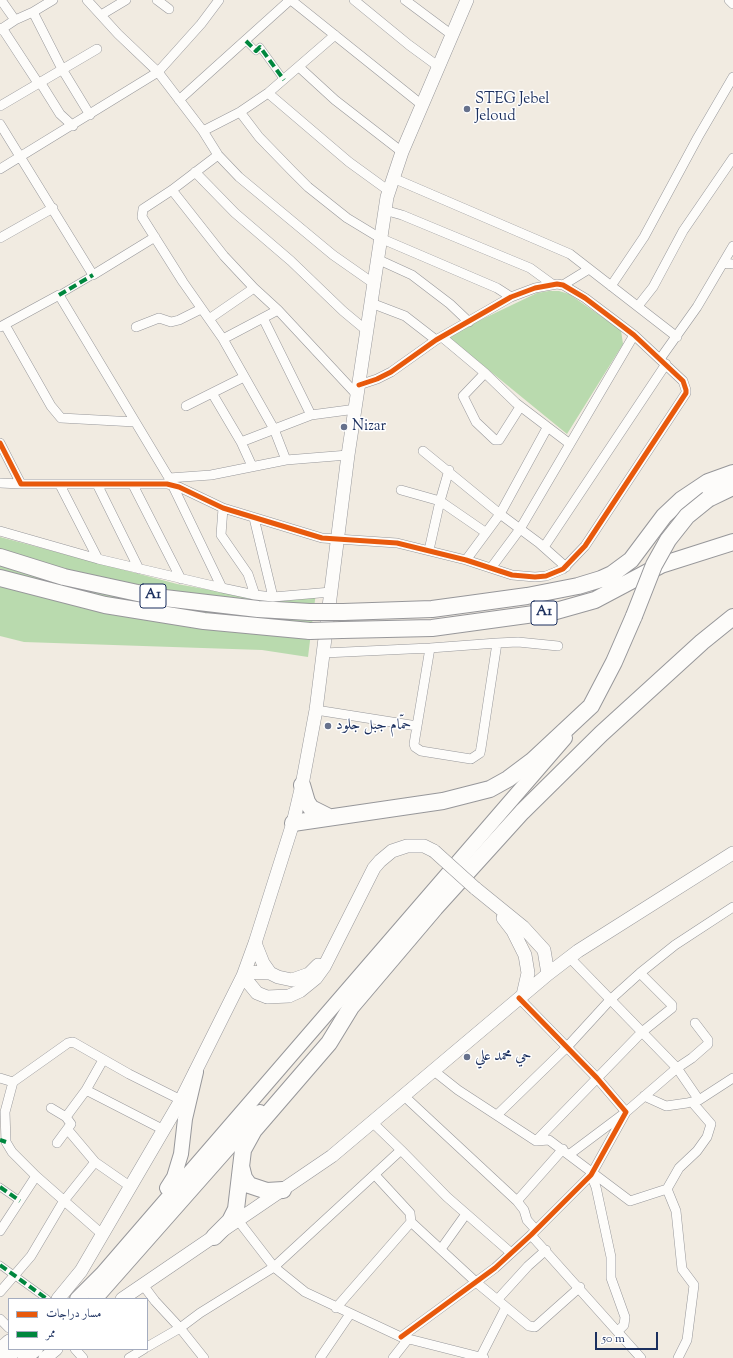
<!DOCTYPE html>
<html>
<head>
<meta charset="utf-8">
<style>
  body { margin:0 }
  #map { position:relative; width:733px; height:1358px; overflow:hidden; background:#f1ebe1; font-family:"Sorts Mill Goudy",Amiri,serif }
  canvas { display:block }
  .legend { position:absolute; left:8px; top:1298px; width:140px; height:52px; box-sizing:border-box; background:#fff; border:1px solid #a4acbf; margin:0; padding:5px 7px; list-style:none; font-size:12px; color:#1b2f5e }
  .legend li { display:flex; align-items:center; gap:8px; height:20px }
  .legend b { width:20px; border:1px solid #a4acbf }
  .scale { position:absolute; left:595px; top:1332px; width:63px; height:18px; box-sizing:border-box; border:2px solid #1b2f5e; border-top:0; padding-left:5px; font-size:12px; line-height:14px; white-space:nowrap; color:#1b2f5e; -webkit-text-stroke:3px #fff; paint-order:stroke }
</style>
</head>
<body>
<div id="map">
<canvas width="733" height="1358"></canvas>
<ul class="legend">
<li><b style="height:5px;background:#e8590c"></b>مسار دراجات</li>
<li><b style="height:5px;background:#00873e"></b>ممر</li>
</ul>
<div class="scale">50 m</div>
</div>
<script>
const ctx = document.querySelector('canvas').getContext('2d');
ctx.lineJoin = 'round';
function fillPath(path, color) {
  ctx.fillStyle = color;
  ctx.fill(path, 'evenodd');
}
function toPath(rows) {
  const path = new Path2D();
  for (const r of rows) {
    path.moveTo(r[0], r[1]);
    for (let i = 2; i < r.length; i += 2) path.lineTo(r[i], r[i + 1]);
  }
  return path;
}
function trace(path, color, width, dash) {
  ctx.strokeStyle = color;
  ctx.lineWidth = width;
  ctx.lineCap = dash ? 'butt' : 'round';
  ctx.setLineDash(dash || []);
  ctx.stroke(path);
}
function write(font, color, halo, rows, align = 'center') {
  ctx.font = font + ' "Sorts Mill Goudy",Amiri,serif';
  ctx.lineWidth = 3;
  ctx.setLineDash([]);
  ctx.textBaseline = 'middle';
  ctx.strokeStyle = halo;
  ctx.fillStyle = color;
  for (const [text, x, y, turn = 0] of rows) {
    ctx.save();
    ctx.translate(x, y);
    ctx.rotate((+turn || 0) * Math.PI / 180);
    ctx.textAlign = isNaN(turn) ? turn : align;
    if (halo) ctx.strokeText(text, 0, 0);
    ctx.fillText(text, 0, 0);
    ctx.restore();
  }
}
fillPath(toPath([
  [549,291,559,291,569,294,621,330,623,344,567,434,447,336,537,293],
  [0,537,177,584,216,591,277,596,316,592,308,657,262,650,24,642,0,636]
]), '#b9daae');
const pedestrian = toPath([
  [246,41,256,51,260,47,284,80],
  [59,295,93,275],
  [0,1187,20,1201],
  [0,1265,47,1299]
]);
const minor = toPath([
  [1,0,15,20],
  [87,0,118,34,158,72,203,131,218,155,239,177,333,255,373,283],
  [157,0,169,9],
  [291,0,422,105],
  [354,0,409,45,439,67],
  [405,0,452,35],
  [729,0,733,4],
  [33,12,62,69,90,115],
  [101,15,126,0],
  [2,28,38,83],
  [0,30,15,20,33,12,53,0],
  [299,67,335,100,402,152],
  [40,82,60,114,73,126],
  [268,93,349,162,389,191],
  [179,100,290,0],
  [0,106,97,49],
  [240,112,259,137,292,171,308,187,347,218,380,238,497,288,511,297],
  [0,124,93,275,155,237],
  [203,131,240,112,268,93,335,35],
  [218,155,172,190,143,209,142,217,183,282,223,339,274,429,286,460],
  [0,169,158,72,201,24,219,0],
  [195,172,235,213,291,261,343,311,367,331],
  [393,178,570,254,677,337],
  [172,190,224,256,254,288,278,310,358,396],
  [384,210,402,215,530,268,552,284],
  [0,238,53,208],
  [377,259,412,275,450,304,469,322],
  [723,263,733,264],
  [563,285,589,269],
  [611,286,644,237,698,137,733,77],
  [371,303,405,316,436,340],
  [638,306,653,287,683,231,733,158],
  [263,318,311,415],
  [209,319,254,288],
  [5,325,51,406,61,418,135,422],
  [0,327,59,295,169,478,222,588,255,595,273,597,331,592],
  [136,327,159,318,171,322,179,320,201,309],
  [442,337,485,373,516,403,570,444],
  [223,339,278,310],
  [660,359,697,307,733,246],
  [485,373,463,396,476,422,495,440,499,440,520,407],
  [212,393,241,442,252,466],
  [186,406,244,377],
  [241,442,311,415,356,409],
  [0,443,21,484,167,484,179,487,223,508,322,538,397,543,466,560,512,575,535,577,546,576,563,569,585,546,686,393,686,390,683,381,634,335,585,298,563,285,557,284,535,288,511,297,436,340,391,372,377,379,359,385],
  [423,451,500,514,539,543,566,567],
  [169,478,211,475,286,460,348,455],
  [0,483,21,484],
  [97,484,139,569],
  [60,485,98,559],
  [133,485,181,579],
  [401,490,440,501,485,532],
  [223,508,221,535,248,574,255,595],
  [254,518,273,597],
  [0,531,98,559,222,588],
  [544,547,666,364],
  [429,550,440,501,449,470],
  [466,560,500,514,547,428],
  [491,568,520,529,634,335],
  [430,648,414,744,415,747,421,751,471,759,480,753,481,748,497,643],
  [324,653,430,648,497,643,518,642,558,646],
  [316,710,417,726],
  [570,958,677,1068,699,1100],
  [434,1071,458,1090,536,1141,549,1140,630,1201,667,1189,679,1168,697,1151,707,1137,711,1124,692,1102],
  [0,1078,13,1082,68,1043,73,1042,129,1074,181,1100],
  [13,1082,5,1112,6,1142,12,1152,36,1176,103,1235],
  [86,1090,164,1130],
  [403,1095,517,1201,524,1210,527,1220,536,1230],
  [644,1096,666,1106,687,1103,699,1100,733,1078],
  [51,1108,66,1117,71,1124,57,1143],
  [497,1115,567,1047,610,1000,640,973,675,945,733,907],
  [66,1117,86,1090,103,1060],
  [372,1122,401,1150],
  [68,1130,95,1162,131,1187],
  [536,1141,642,1032,672,1008,672,1005,640,973],
  [570,1154,626,1112,677,1068,692,1058,708,1044,708,1040,695,1023],
  [591,1175,596,1187,611,1257,611,1278,625,1317,624,1325,618,1331],
  [667,1189,676,1211,682,1269,694,1285,687,1340,678,1358],
  [517,1201,563,1149],
  [237,1219,274,1267,305,1292,401,1337,484,1358],
  [411,1222,477,1283,506,1307,480,1358],
  [0,1231,36,1176],
  [531,1235,641,1358],
  [441,1249,466,1214],
  [143,1285,155,1301,180,1328,204,1358],
  [0,1292,31,1256,63,1202,95,1162],
  [498,1299,528,1266,546,1250],
  [506,1307,529,1326,535,1327,580,1287],
  [336,1308,411,1222,410,1213,375,1175],
  [0,1319,9,1328],
  [401,1337,495,1268,531,1235,591,1175,626,1112,597,1078,519,998],
  [147,1347,180,1328,200,1313,274,1267,401,1150,447,1197,510,1252],
  [75,1349,83,1358],
  [129,1358,144,1349],
  [320,1358,350,1314],
  [393,1358,408,1339]
]);
const secondary = toPath([
  [475,888,523,927,544,950,548,974],
  [503,918,513,931,525,955,528,973,523,995],
  [255,943,263,963,270,973],
  [245,972,270,973,278,977,292,980,309,974,318,965],
  [243,976,257,993,267,997,289,996,300,991,316,978,324,967,374,868,380,861,392,851,407,846,424,846,434,851],
  [58,1299,81,1271,181,1100,243,976,255,943,293,823,302,785,316,710,348,455,387,197,402,152,467,0],
  [122,1299,332,1156,548,974,578,951,733,853],
  [0,1349,9,1341],
  [45,1358,56,1349]
]);
const primary = toPath([
  [167,1188,174,1177,181,1154,185,1119,196,1072],
  [77,1299,102,1274,565,738],
  [95,1299,260,1112],
  [6,1358,17,1349],
  [25,1358,36,1349]
]);
const motorway = toPath([
  [708,499,733,487],
  [0,557,64,577,156,597,258,609,310,612],
  [0,578,105,605,204,621,310,631],
  [343,612,432,609,469,604,527,596,578,586,601,579,612,574,631,560,664,516,681,500,708,482,733,473],
  [342,630,432,628,556,611,595,600,661,565,733,542],
  [302,785,307,802,311,808,329,817],
  [293,823,443,801,490,789,508,779,532,761,591,706,614,662,634,616],
  [241,1166,244,1178,249,1185,267,1191,283,1190],
  [214,1237,230,1221,236,1209,243,1150,254,1130,329,1043,351,1007,435,908,522,812,601,734,702,642,733,617]
]);
trace(pedestrian, '#97979a', 8);
trace(minor, '#97979a', 10);
trace(secondary, '#97979a', 14);
trace(primary, '#97979a', 16);
trace(motorway, '#97979a', 18);
trace(pedestrian, '#fdfcfa', 7);
trace(minor, '#fdfcfa', 9);
trace(secondary, '#fdfcfa', 13);
trace(primary, '#fdfcfa', 14);
trace(motorway, '#fdfcfa', 16);
const secondaryBridge = toPath([
  [434,851,475,888]
]);
const motorwayBridge = toPath([
  [310,612,343,612],
  [634,616,654,565,668,540,687,516,708,499],
  [310,631,342,630]
]);
trace(secondaryBridge, '#97979a', 14, []);
trace(motorwayBridge, '#97979a', 18, []);
trace(secondaryBridge, '#fdfcfa', 13);
trace(motorwayBridge, '#fdfcfa', 16);
trace(toPath([
  [246,41,256,51,260,47,284,80],
  [59,295,93,275],
  [0,1140,6,1142],
  [0,1187,20,1201],
  [0,1265,47,1299]
]), '#00873e', 4, [8, 4]);
trace(toPath([
  [0,443,21,484,167,484,179,487,223,508,322,538,397,543,466,560,512,575,535,577,546,576,563,569,585,546,686,393,686,390,683,381,634,335,585,298,563,285,557,284,535,288,511,297,436,340,391,372,377,379,359,385],
  [401,1337,495,1268,531,1235,591,1175,626,1112,597,1078,519,998]
]), '#e8590c', 5);
for (const [x, y, r, color] of [
  [467,109,4,"#66718c"],
  [344,427,4,"#66718c"],
  [328,726,4,"#66718c"],
  [467,1057,4,"#66718c"]
]) {
  const dot = new Path2D();
  dot.arc(x, y, r, 0, 2 * Math.PI);
  ctx.fillStyle = color;
  ctx.fill(dot);
  trace(dot, '#fff', 1.5);
}
for (const [x, y, w] of [
  [153,596,26],
  [544,613,26]
]) {
  const box = new Path2D();
  box.roundRect(x - w / 2, y - 12, w, 24, 3);
  ctx.fillStyle = '#fff';
  ctx.fill(box);
  trace(box, '#1b2f5e', 1);
}
write('bold 14px', '#1b2f5e', null, [
  ["A1",153,596],
  ["A1",544,613]
]);
write('15px', '#1b2f5e', '#fff', [
  ["STEG Jebel",475,100],
  ["Jeloud",475,117],
  ["Nizar",352,427],
  ["حمّام جبل جلود",336,726],
  ["حي محمد علي",475,1057]
], 'left');
</script>
</body>
</html>
